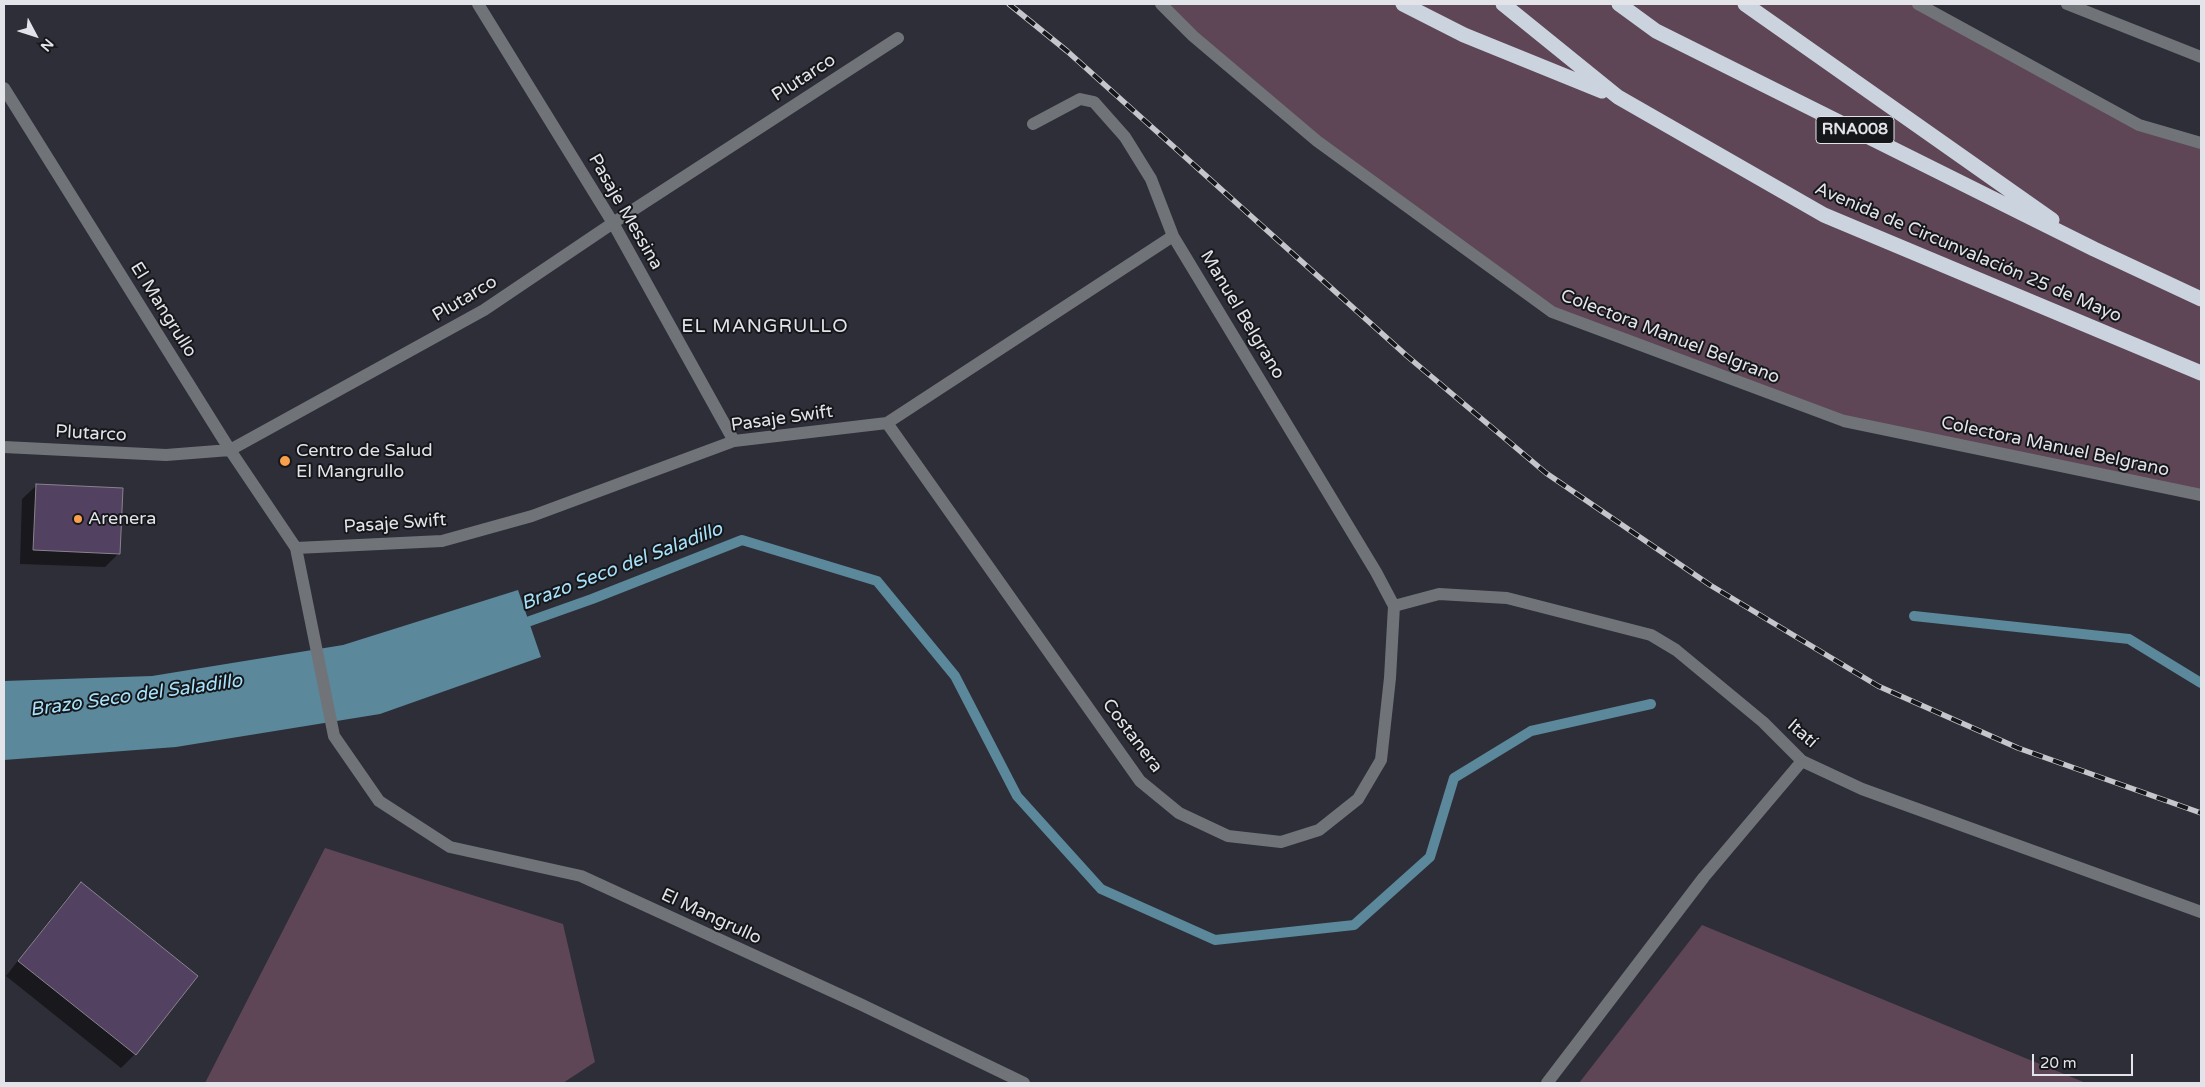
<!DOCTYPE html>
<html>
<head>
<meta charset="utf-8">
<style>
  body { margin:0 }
  #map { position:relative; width:2205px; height:1087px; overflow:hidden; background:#2d2e38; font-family:"Varela Round",sans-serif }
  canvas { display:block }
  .frame { position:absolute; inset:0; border:5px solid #e3e4ea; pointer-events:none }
  .north { position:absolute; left:10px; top:10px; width:50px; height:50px; -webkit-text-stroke:4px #16171b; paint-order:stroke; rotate:130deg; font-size:14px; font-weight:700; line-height:20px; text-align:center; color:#e3e4ea }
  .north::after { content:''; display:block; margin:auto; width:18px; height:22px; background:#e3e4ea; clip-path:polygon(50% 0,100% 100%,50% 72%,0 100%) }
  .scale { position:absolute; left:2032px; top:1054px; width:101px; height:22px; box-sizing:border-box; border:2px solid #e3e4ea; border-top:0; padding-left:6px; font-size:15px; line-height:18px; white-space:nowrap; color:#e3e4ea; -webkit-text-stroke:4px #16171b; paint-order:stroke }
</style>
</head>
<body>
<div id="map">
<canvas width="2205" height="1087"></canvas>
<div class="frame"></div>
<div class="north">N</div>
<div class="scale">20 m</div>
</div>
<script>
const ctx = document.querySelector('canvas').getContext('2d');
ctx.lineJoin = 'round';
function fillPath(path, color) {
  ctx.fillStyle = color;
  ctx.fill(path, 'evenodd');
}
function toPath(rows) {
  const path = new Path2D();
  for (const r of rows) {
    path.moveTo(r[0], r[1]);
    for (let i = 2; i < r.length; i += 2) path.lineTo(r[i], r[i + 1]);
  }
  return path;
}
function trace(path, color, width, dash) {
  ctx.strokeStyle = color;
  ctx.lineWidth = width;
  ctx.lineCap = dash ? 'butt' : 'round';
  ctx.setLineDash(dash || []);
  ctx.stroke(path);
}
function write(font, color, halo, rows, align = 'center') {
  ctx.font = font + ' "Varela Round",sans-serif';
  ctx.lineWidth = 4;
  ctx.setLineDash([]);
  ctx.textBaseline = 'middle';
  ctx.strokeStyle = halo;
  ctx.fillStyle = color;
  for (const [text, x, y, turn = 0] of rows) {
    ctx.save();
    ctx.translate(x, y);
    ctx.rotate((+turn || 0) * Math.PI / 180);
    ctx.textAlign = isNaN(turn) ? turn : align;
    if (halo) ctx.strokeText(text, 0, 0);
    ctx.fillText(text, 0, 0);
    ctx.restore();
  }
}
fillPath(toPath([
  [1161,4,1918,4,2139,125,2201,143,2201,495,1844,421,1552,312,1317,141],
  [325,848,563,924,595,1062,563,1083,205,1083],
  [1702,925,2086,1083,1579,1083]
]), '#5e4656');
fillPath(toPath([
  [518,590,541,657,380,714,176,747,4,760,4,681,152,676,343,645]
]), '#5b889a');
fillPath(toPath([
  [36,486,119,553,105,567,20,564,22,499],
  [81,884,197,976,135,1054,121,1068,6,976,67,898]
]), '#0007');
trace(toPath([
  [1914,616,2129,639,2201,683],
  [516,626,592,599,742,540,877,581,955,676,1017,796,1101,889,1215,940,1354,925,1430,857,1454,778,1531,731,1651,704]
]), '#5b889a', 10);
const building = toPath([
  [36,484,123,488,120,554,33,550,36,484],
  [81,882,198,976,136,1055,18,961,81,882]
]);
fillPath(building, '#524160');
trace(building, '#89838e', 1);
trace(toPath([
  [478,4,613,223,734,441],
  [1161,4,1193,36,1317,141,1552,312,1844,421,2201,495],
  [1918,4,2139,125,2201,143],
  [2067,4,2201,57],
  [4,88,230,450,296,548,334,736,379,801,450,847,581,876,860,1004,1024,1083],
  [887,423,1140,781,1179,813,1228,836,1281,842,1319,830,1358,799,1381,760,1390,678,1394,606,1376,572,1173,236,1151,179,1125,137,1094,102,1080,99,1033,124],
  [4,447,166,455,230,450,484,310,613,223,898,38],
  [296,548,442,541,532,516,734,441,887,423,1173,236],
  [1394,606,1439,594,1507,598,1651,635,1676,650,1763,722,1802,761,1862,789,2201,912],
  [1547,1083,1704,877,1802,761]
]), '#707478', 12);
trace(toPath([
  [1403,4,1464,35,1602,91],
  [1503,4,1618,97,1824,215,2201,373],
  [1619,4,1656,31,2094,249,2201,299],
  [1745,4,2052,220]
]), '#cad3de', 15);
const rail = toPath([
  [1009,4,1067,51,1407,356,1546,473,1710,585,1878,686,2018,748,2201,813]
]);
trace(rail, '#c5c6cc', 5.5);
trace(rail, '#16171b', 4, [11]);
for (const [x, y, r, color] of [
  [285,461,6,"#f8a04b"],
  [78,519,5,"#f8a04b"]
]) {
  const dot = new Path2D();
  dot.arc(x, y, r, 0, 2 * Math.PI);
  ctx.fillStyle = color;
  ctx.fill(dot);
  trace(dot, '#16171b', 2);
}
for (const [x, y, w] of [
  [1855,130,78]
]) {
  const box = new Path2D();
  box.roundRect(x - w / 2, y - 13.5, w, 27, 4);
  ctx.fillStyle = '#16171b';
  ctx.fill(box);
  trace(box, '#e3e4ea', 1);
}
write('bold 16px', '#e3e4ea', null, [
  ["RNA008",1855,130]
]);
write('18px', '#e3e4ea', '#16171b', [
  ["Plutarco",804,78,-33],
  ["Pasaje Messina",625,212,60],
  ["Avenida de Circunvalación 25 de Mayo",1968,253,23],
  ["Plutarco",465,299,-31],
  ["El Mangrullo",163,310,58],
  ["Manuel Belgrano",1242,315,59],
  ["Colectora Manuel Belgrano",1670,337,21],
  ["Pasaje Swift",782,419,-8],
  ["Plutarco",91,434,3],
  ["Colectora Manuel Belgrano",2055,447,12],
  ["Pasaje Swift",395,524,-4],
  ["Itatí",1802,734,41],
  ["Costanera",1132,736,53],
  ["El Mangrullo",711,917,25]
]);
write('18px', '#e3e4ea', '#16171b', [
  ["Centro de Salud",296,451],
  ["El Mangrullo",296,472],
  ["Arenera",88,519]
], 'left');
ctx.letterSpacing = '1px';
write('19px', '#e3e4ea', '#16171b', [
  ["EL MANGRULLO",765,327]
]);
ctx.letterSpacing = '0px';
write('italic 19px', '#a8e3fc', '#16171b', [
  ["Brazo Seco del Saladillo",622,567,-21],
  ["Brazo Seco del Saladillo",136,696,-8]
]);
</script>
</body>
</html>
